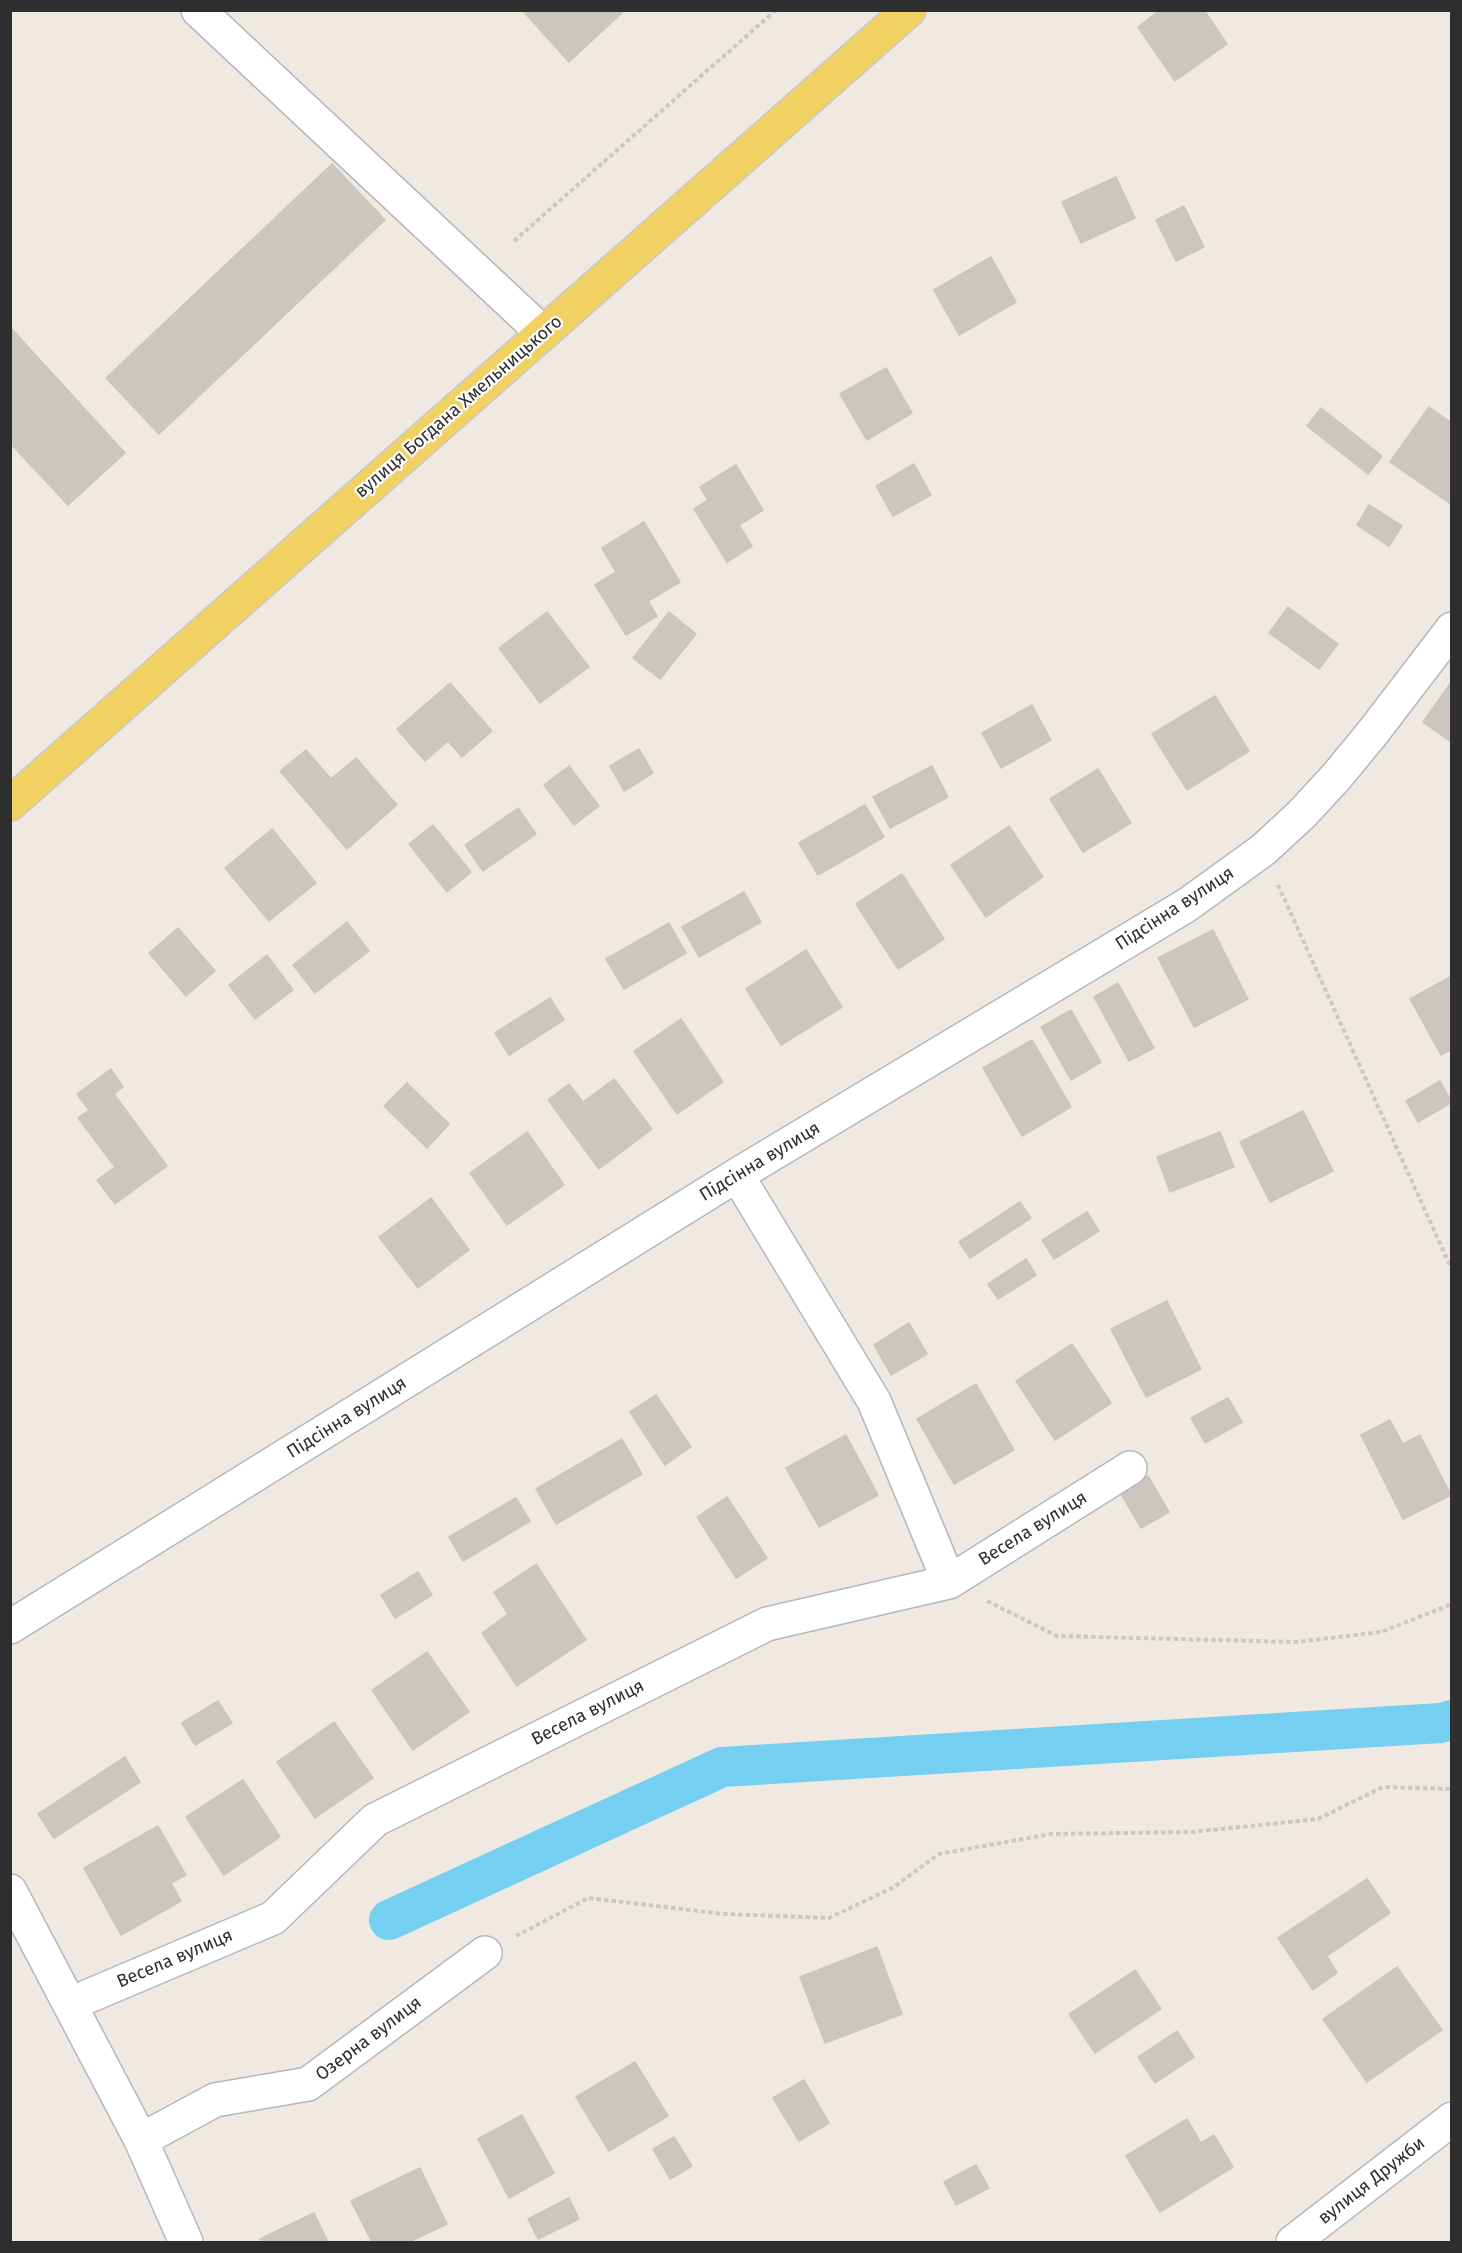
<!DOCTYPE html>
<html>
<head>
<meta charset="utf-8">
<style>
  body { margin:0 }
  #map { position:relative; width:1462px; height:2253px; overflow:hidden; background:#efe9e1; font-family:"Fira Sans",sans-serif }
  canvas { display:block }
  .frame { position:absolute; inset:0; border:12px solid #2e2e2e; pointer-events:none }
</style>
</head>
<body>
<div id="map">
<canvas width="1462" height="2253"></canvas>
<div class="frame"></div>
</div>
<script>
const ctx = document.querySelector('canvas').getContext('2d');
ctx.lineJoin = 'round';
function toPath(rows) {
  const path = new Path2D();
  for (const r of rows) {
    path.moveTo(r[0], r[1]);
    for (let i = 2; i < r.length; i += 2) path.lineTo(r[i], r[i + 1]);
  }
  return path;
}
function trace(path, color, width, dash) {
  ctx.strokeStyle = color;
  ctx.lineWidth = width;
  ctx.lineCap = dash ? 'butt' : 'round';
  ctx.setLineDash(dash || []);
  ctx.stroke(path);
}
function fillPath(path, color) {
  ctx.fillStyle = color;
  ctx.fill(path, 'evenodd');
}
function write(font, color, halo, rows, align = 'center') {
  ctx.font = font + ' "Fira Sans",sans-serif';
  ctx.lineWidth = 4.5;
  ctx.setLineDash([]);
  ctx.textBaseline = 'middle';
  ctx.strokeStyle = halo;
  ctx.fillStyle = color;
  for (const [text, x, y, turn = 0] of rows) {
    ctx.save();
    ctx.translate(x, y);
    ctx.rotate((+turn || 0) * Math.PI / 180);
    ctx.textAlign = isNaN(turn) ? turn : align;
    if (halo) ctx.strokeText(text, 0, 0);
    ctx.fillText(text, 0, 0);
    ctx.restore();
  }
}
trace(toPath([
  [389,1920,722,1767,1441,1723,1452,1720]
]), '#75cff0', 40);
const building = toPath([
  [522,10,625,10,569,62,522,10],
  [1160,10,1204,10,1227,44,1175,81,1138,27,1160,10],
  [332,164,385,220,159,434,106,378,332,164],
  [1116,177,1135,218,1081,243,1062,202,1116,177],
  [1184,206,1204,247,1176,261,1156,220,1184,206],
  [991,257,1016,302,959,335,934,290,991,257],
  [10,327,125,453,68,505,10,443,10,327],
  [886,368,912,413,867,440,840,394,886,368],
  [1429,407,1452,423,1452,499,1449,503,1390,462,1429,407],
  [1321,408,1382,456,1368,474,1307,426,1321,408],
  [914,464,931,495,893,516,876,486,914,464],
  [736,465,763,510,739,525,752,546,727,562,694,509,708,500,700,487,736,465],
  [1369,505,1402,526,1389,546,1357,525,1369,505],
  [644,522,680,582,648,601,657,616,626,635,595,585,616,572,602,548,644,522],
  [1288,607,1338,644,1319,669,1269,633,1288,607],
  [547,612,589,667,540,703,499,648,547,612],
  [669,612,696,634,660,679,633,658,669,612],
  [1452,681,1452,743,1423,722,1452,681],
  [450,683,492,731,462,757,448,741,425,761,397,729,450,683],
  [1215,696,1249,751,1187,790,1152,734,1215,696],
  [1032,705,1051,740,1001,768,982,733,1032,705],
  [639,749,653,773,624,791,610,766,639,749],
  [306,750,331,779,356,758,397,805,347,849,280,771,306,750],
  [569,766,599,806,574,825,544,785,569,766],
  [932,766,948,797,890,828,873,797,932,766],
  [1098,769,1131,823,1083,852,1050,799,1098,769],
  [865,805,884,837,818,875,799,843,865,805],
  [518,808,536,834,483,871,465,845,518,808],
  [433,825,471,872,447,892,409,844,433,825],
  [1009,826,1043,877,986,917,951,865,1009,826],
  [272,829,316,883,269,921,225,868,272,829],
  [902,874,944,939,898,969,856,904,902,874],
  [744,892,761,922,699,957,682,927,744,892],
  [347,922,369,951,315,993,293,965,347,922],
  [669,923,686,953,624,989,606,959,669,923],
  [178,928,215,971,186,996,149,953,178,928],
  [1213,930,1248,999,1194,1027,1158,958,1213,930],
  [806,950,842,1007,781,1045,746,989,806,950],
  [267,955,293,990,255,1019,229,985,267,955],
  [1452,976,1452,1049,1441,1055,1410,999,1452,976],
  [1118,983,1154,1048,1129,1061,1094,997,1118,983],
  [550,998,564,1020,509,1055,495,1033,550,998],
  [1071,1010,1101,1062,1071,1080,1041,1027,1071,1010],
  [681,1019,723,1082,677,1114,634,1051,681,1019],
  [1032,1040,1071,1107,1022,1136,983,1068,1032,1040],
  [111,1069,123,1087,114,1094,167,1166,115,1204,97,1180,115,1167,78,1118,89,1110,77,1094,111,1069],
  [614,1079,652,1129,599,1169,548,1100,569,1084,583,1102,614,1079],
  [1440,1081,1452,1102,1418,1122,1406,1101,1440,1081],
  [407,1083,449,1124,427,1148,384,1106,407,1083],
  [1303,1111,1333,1171,1270,1202,1240,1142,1303,1111],
  [527,1132,564,1185,507,1225,470,1173,527,1132],
  [1220,1132,1234,1167,1170,1192,1157,1157,1220,1132],
  [431,1198,469,1250,418,1288,379,1237,431,1198],
  [1020,1202,1031,1218,970,1258,959,1242,1020,1202],
  [1087,1212,1099,1231,1054,1259,1042,1240,1087,1212],
  [1026,1259,1036,1275,998,1299,988,1284,1026,1259],
  [1167,1301,1201,1369,1146,1397,1111,1329,1167,1301],
  [909,1323,927,1354,891,1375,874,1345,909,1323],
  [1072,1344,1111,1403,1055,1440,1016,1381,1072,1344],
  [976,1384,1014,1450,954,1484,917,1419,976,1384],
  [656,1395,691,1447,665,1465,630,1412,656,1395],
  [1228,1398,1242,1422,1205,1443,1191,1418,1228,1398],
  [1390,1420,1403,1444,1420,1435,1451,1495,1403,1519,1361,1435,1390,1420],
  [846,1435,878,1495,819,1527,786,1468,846,1435],
  [622,1439,642,1474,556,1524,536,1489,622,1439],
  [1148,1476,1169,1512,1141,1528,1120,1492,1148,1476],
  [727,1497,767,1558,736,1578,697,1517,727,1497],
  [516,1498,530,1521,463,1561,449,1537,516,1498],
  [536,1564,586,1640,517,1686,482,1633,508,1614,494,1592,536,1564],
  [418,1572,432,1595,395,1618,381,1595,418,1572],
  [427,1652,469,1712,413,1750,372,1690,427,1652],
  [218,1701,232,1723,195,1745,182,1723,218,1701],
  [334,1722,373,1778,315,1818,277,1762,334,1722],
  [125,1757,140,1782,54,1838,38,1814,125,1757],
  [243,1780,280,1837,224,1875,186,1817,243,1780],
  [158,1826,186,1875,171,1883,181,1901,121,1935,84,1868,158,1826],
  [1367,1879,1390,1913,1327,1956,1337,1973,1313,1990,1278,1938,1367,1879],
  [877,1947,902,2014,825,2043,800,1977,877,1947],
  [1397,1967,1442,2030,1367,2082,1323,2019,1397,1967],
  [1135,1970,1161,2009,1095,2053,1069,2014,1135,1970],
  [1177,2031,1194,2057,1155,2083,1138,2057,1177,2031],
  [635,2062,668,2116,609,2151,576,2097,635,2062],
  [804,2080,829,2123,799,2141,773,2098,804,2080],
  [522,2115,554,2173,509,2198,478,2139,522,2115],
  [1187,2119,1201,2143,1214,2135,1233,2167,1160,2212,1126,2156,1187,2119],
  [674,2137,692,2166,670,2179,653,2149,674,2137],
  [976,2165,989,2188,956,2205,944,2182,976,2165],
  [420,2168,447,2224,409,2242,372,2242,351,2201,420,2168],
  [569,2198,579,2219,538,2239,528,2219,569,2198],
  [314,2213,328,2242,262,2242,260,2239,314,2213]
]);
fillPath(building, '#cbc7bf');
trace(building, '#cbc5ba', 1.5);
const minor = toPath([
  [198,10,543,333],
  [737,1175,874,1401,949,1582],
  [10,1627,737,1175,1187,905,1263,850,1302,814,1337,776,1374,731,1452,629],
  [10,1891,141,2140,186,2242],
  [70,2004,273,1918,375,1820,767,1624,949,1582,1130,1468],
  [141,2140,215,2100,308,2084,485,1953],
  [1293,2242,1452,2119]
]);
const major = toPath([
  [10,804,909,10]
]);
trace(minor, '#b4b7c1', 36);
trace(major, '#c9c9c9', 36);
trace(toPath([
  [514,241,776,10],
  [1278,885,1452,1270],
  [987,1601,1057,1636,1296,1642,1381,1632,1452,1604],
  [516,1936,588,1898,725,1914,829,1918,894,1887,939,1854,1051,1834,1192,1832,1318,1819,1383,1787,1452,1789]
]), '#c9c9c9', 4, [4.5, 3]);
trace(minor, '#fff', 33);
trace(major, '#f2d163', 33);
write('18px', '#2e2e2e', '#fff', [
  ["вулиця Богдана Хмельницького",459,407,-41],
  ["Підсінна вулиця",1175,909,-33],
  ["Підсінна вулиця",760,1162,-31],
  ["Підсінна вулиця",347,1418,-32],
  ["Весела вулиця",1033,1529,-32],
  ["Весела вулиця",588,1713,-27],
  ["Весела вулиця",175,1959,-23],
  ["Озерна вулиця",369,2039,-37],
  ["вулиця Дружби",1372,2181,-38]
]);
</script>
</body>
</html>
